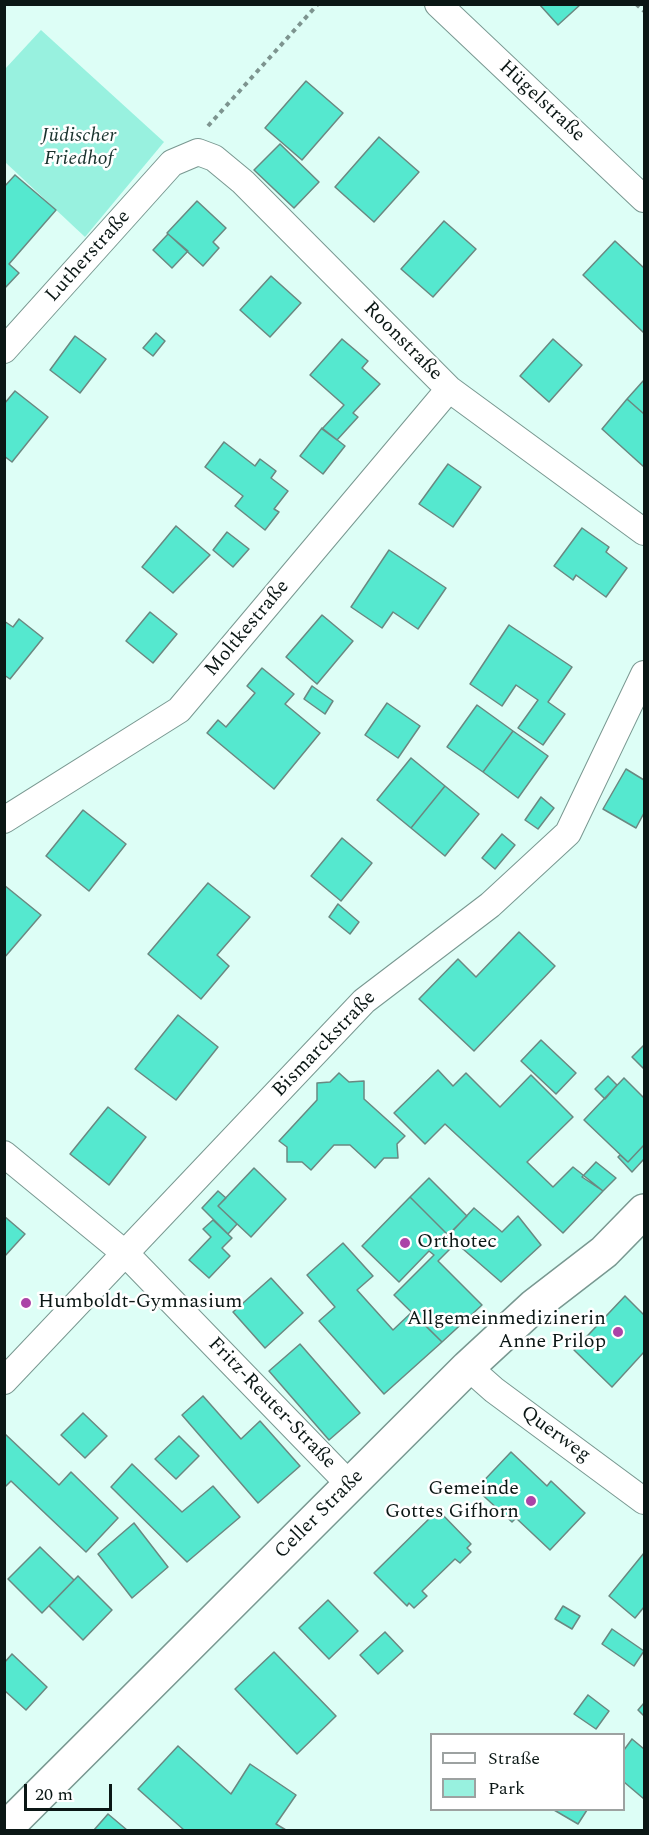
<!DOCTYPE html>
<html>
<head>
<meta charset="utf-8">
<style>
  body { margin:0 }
  #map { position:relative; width:649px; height:1835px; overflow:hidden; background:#ddfef6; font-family:Spectral,serif }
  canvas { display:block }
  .frame { position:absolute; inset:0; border:6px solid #0b1715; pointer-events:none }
  .legend { position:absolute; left:430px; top:1733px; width:195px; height:78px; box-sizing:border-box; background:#fff; border:2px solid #9da2a1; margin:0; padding:8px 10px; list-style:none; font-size:18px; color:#0b1715 }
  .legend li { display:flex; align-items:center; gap:12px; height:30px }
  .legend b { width:30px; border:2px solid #9da2a1 }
  .scale { position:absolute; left:24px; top:1784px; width:88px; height:27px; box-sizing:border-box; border:3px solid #0b1715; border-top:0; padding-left:8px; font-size:18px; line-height:21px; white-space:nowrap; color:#0b1715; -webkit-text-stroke:4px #fff; paint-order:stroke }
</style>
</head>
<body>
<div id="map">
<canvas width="649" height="1835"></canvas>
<div class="frame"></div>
<ul class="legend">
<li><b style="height:8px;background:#fff"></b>Straße</li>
<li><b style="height:16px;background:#98f1df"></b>Park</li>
</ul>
<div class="scale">20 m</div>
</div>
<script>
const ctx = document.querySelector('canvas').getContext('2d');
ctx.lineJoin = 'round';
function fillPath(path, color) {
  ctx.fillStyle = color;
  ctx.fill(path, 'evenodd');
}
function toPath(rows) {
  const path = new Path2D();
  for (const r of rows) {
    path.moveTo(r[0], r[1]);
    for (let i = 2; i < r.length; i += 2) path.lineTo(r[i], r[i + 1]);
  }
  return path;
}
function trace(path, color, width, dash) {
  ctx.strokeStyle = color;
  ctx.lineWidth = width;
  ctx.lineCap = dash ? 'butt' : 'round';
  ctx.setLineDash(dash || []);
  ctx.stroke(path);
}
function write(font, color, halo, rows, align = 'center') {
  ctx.font = font + ' Spectral,serif';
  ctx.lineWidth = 5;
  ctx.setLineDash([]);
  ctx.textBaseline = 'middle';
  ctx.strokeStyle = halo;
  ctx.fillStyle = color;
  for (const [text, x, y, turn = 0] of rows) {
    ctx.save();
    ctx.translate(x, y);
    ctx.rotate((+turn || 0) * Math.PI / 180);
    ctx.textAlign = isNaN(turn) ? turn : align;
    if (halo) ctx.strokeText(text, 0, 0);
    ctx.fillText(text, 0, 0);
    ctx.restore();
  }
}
fillPath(toPath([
  [41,30,164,142,85,237,5,162,5,69]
]), '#98f1df');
const building = toPath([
  [539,4,581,4,558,25,539,4],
  [306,81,343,113,302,160,265,128,306,81],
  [379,137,419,172,374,222,335,187,379,137],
  [280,144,319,182,294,208,254,170,280,144],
  [15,175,56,210,9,264,19,273,4,289,4,187,15,175],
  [197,201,226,228,213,242,219,248,203,266,167,233,197,201],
  [444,221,476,249,433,297,401,269,444,221],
  [168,234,188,251,172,268,153,250,168,234],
  [615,241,644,268,644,333,583,275,615,241],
  [271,276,301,303,270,337,240,310,271,276],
  [156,333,165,341,153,356,143,348,156,333],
  [75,336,106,359,80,393,50,370,75,336],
  [342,339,368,361,362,368,380,384,353,413,358,417,337,440,322,429,344,405,310,375,342,339],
  [553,339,582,365,549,402,520,376,553,339],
  [644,380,644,414,627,399,644,380],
  [15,391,48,417,12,462,4,456,4,404,15,391],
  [627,399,644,414,644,467,602,429,627,399],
  [322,428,345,446,323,474,300,456,322,428],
  [224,442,255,466,260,459,276,471,271,478,288,491,274,509,279,512,265,530,235,506,243,496,205,467,224,442],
  [448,464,481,487,453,527,419,504,448,464],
  [176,526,210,555,173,593,142,567,176,526],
  [582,528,609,547,606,552,627,568,606,597,576,575,573,580,554,566,582,528],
  [227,532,249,549,233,567,213,550,227,532],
  [389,550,446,588,418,629,393,612,382,628,351,607,389,550],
  [150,612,177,634,153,663,126,641,150,612],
  [322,615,353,641,317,684,286,657,322,615],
  [19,619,43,638,10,679,4,675,4,621,13,627,19,619],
  [509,625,572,667,548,702,565,714,543,745,518,728,538,700,516,685,502,706,470,684,509,625],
  [262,668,294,694,285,704,320,733,274,789,207,733,218,720,226,727,255,693,247,686,262,668],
  [312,686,333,701,325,714,304,699,312,686],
  [387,703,420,726,398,758,365,735,387,703],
  [477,705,513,731,483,772,447,747,477,705],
  [513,731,548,756,518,798,483,772,513,731],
  [411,758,445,786,411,828,377,800,411,758],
  [626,769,644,780,644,813,636,828,603,809,626,769],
  [445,786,479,814,445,856,411,828,445,786],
  [541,797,554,808,538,829,525,820,541,797],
  [83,810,126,844,89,891,46,856,83,810],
  [502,834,515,845,495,869,482,858,502,834],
  [342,838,372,863,341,901,311,876,342,838],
  [208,883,250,917,217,955,229,966,201,999,148,954,208,883],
  [4,885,41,915,4,958,4,885],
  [338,904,359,922,350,934,329,917,338,904],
  [519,932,555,966,474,1051,419,999,458,959,476,977,519,932],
  [178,1015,218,1047,176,1100,135,1069,178,1015],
  [541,1040,576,1073,556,1094,521,1061,541,1040],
  [644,1045,644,1069,632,1057,644,1045],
  [438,1070,453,1086,466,1073,500,1107,531,1075,573,1117,527,1162,553,1187,573,1167,603,1191,563,1233,445,1124,425,1144,394,1113,438,1070],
  [339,1073,349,1082,364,1081,364,1099,405,1136,397,1144,398,1158,384,1158,375,1168,350,1145,334,1145,311,1170,302,1162,287,1162,287,1147,279,1141,317,1100,317,1083,330,1082,339,1073],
  [608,1076,617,1085,605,1099,595,1089,608,1076],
  [624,1078,644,1098,644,1145,628,1162,584,1120,624,1078],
  [108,1107,146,1137,109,1185,70,1154,108,1107],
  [644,1145,644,1159,632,1172,618,1157,620,1155,628,1162,644,1145],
  [596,1162,616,1178,603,1191,582,1177,596,1162],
  [254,1168,286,1199,251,1237,218,1206,254,1168],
  [429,1178,467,1216,448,1235,410,1197,429,1178],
  [218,1191,226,1198,218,1206,237,1224,228,1234,202,1208,218,1191],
  [410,1197,456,1243,438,1261,482,1305,442,1342,394,1295,434,1255,429,1251,399,1282,362,1246,410,1197],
  [474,1208,502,1232,518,1216,541,1245,501,1282,448,1236,474,1208],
  [4,1216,25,1234,4,1257,4,1216],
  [213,1220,232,1238,222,1248,230,1256,209,1278,189,1260,211,1237,203,1229,213,1220],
  [343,1243,373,1276,357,1290,393,1330,412,1312,442,1342,384,1394,319,1321,335,1307,307,1275,343,1243],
  [271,1278,303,1313,265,1348,233,1312,271,1278],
  [625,1296,644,1315,644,1352,612,1387,574,1350,625,1296],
  [300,1344,360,1413,329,1440,269,1371,300,1344],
  [203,1396,241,1439,260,1421,300,1466,258,1503,182,1415,203,1396],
  [83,1413,107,1436,85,1458,61,1435,83,1413],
  [4,1433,59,1485,71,1472,118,1518,86,1552,11,1481,4,1488,4,1433],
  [179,1436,199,1456,176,1479,155,1459,179,1436],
  [511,1452,547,1486,551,1481,585,1513,550,1550,516,1518,512,1522,476,1489,511,1452],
  [132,1464,182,1512,213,1486,240,1517,187,1562,111,1487,132,1464],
  [438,1510,471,1544,467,1548,471,1552,460,1563,455,1559,422,1591,427,1596,414,1608,409,1603,407,1606,374,1573,438,1510],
  [134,1523,168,1567,132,1598,98,1554,134,1523],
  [40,1547,74,1580,42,1613,8,1579,40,1547],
  [644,1553,644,1607,635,1618,609,1596,644,1553],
  [78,1576,112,1610,83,1640,49,1606,78,1576],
  [328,1600,358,1631,329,1659,299,1628,328,1600],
  [563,1606,580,1616,572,1629,555,1619,563,1606],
  [612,1629,644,1651,634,1666,602,1644,612,1629],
  [385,1632,403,1651,378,1674,360,1655,385,1632],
  [274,1652,336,1716,297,1754,235,1689,274,1652],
  [12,1654,47,1687,26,1710,4,1690,4,1663,12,1654],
  [588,1695,609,1711,596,1729,574,1714,588,1695],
  [644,1703,644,1716,638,1710,644,1703],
  [632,1739,644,1749,644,1799,624,1782,624,1750,632,1739],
  [178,1746,231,1794,250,1764,296,1795,276,1824,286,1830,184,1830,138,1789,178,1746],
  [554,1810,587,1810,578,1824,554,1810],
  [108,1814,127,1830,94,1830,108,1814]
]);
fillPath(building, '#55e8cf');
trace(building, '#6a8881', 1.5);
const street = toPath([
  [438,4,644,199],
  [4,350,172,163,198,152,214,158,243,182,449,389,644,532],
  [4,820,179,710,449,389],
  [4,1154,127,1255,350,1485],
  [468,1367,494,1390,644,1501],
  [4,1381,364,1001,490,905,568,833,644,674]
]);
const secondary = toPath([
  [4,1830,468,1367,534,1306,604,1252,644,1211]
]);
trace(street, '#799891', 28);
trace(secondary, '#799891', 36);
trace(toPath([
  [636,4,644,11],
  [208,126,318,4]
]), '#7d948f', 4, [4.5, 4.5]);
trace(street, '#fff', 26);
trace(secondary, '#fff', 33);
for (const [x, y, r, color] of [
  [405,1243,6,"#ab44a7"],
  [26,1303,6,"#ab44a7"],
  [618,1332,6,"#ab44a7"],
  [531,1501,6,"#ab44a7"]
]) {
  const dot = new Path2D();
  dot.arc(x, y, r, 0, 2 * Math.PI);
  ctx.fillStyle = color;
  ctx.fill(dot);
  trace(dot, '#fff', 2);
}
write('20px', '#0b1715', '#fff', [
  ["Hügelstraße",541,102,43],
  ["Lutherstraße",89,257,-48],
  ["Roonstraße",402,342,45],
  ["Moltkestraße",248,629,-50],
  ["Bismarckstraße",325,1045,-46],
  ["Fritz-Reuter-Straße",271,1404,46],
  ["Querweg",555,1435,36],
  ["Celler Straße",320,1515,-45]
]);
write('italic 20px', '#19322d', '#fff', [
  ["Jüdischer",79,137],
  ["Friedhof",79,160]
]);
write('20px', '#0b1715', '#fff', [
  ["Orthotec",417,1243],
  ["Humboldt-Gymnasium",38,1303],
  ["Allgemeinmedizinerin",606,1320,"right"],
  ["Anne Prilop",606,1343,"right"],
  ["Gemeinde",519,1490,"right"],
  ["Gottes Gifhorn",519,1513,"right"]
], 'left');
</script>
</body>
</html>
